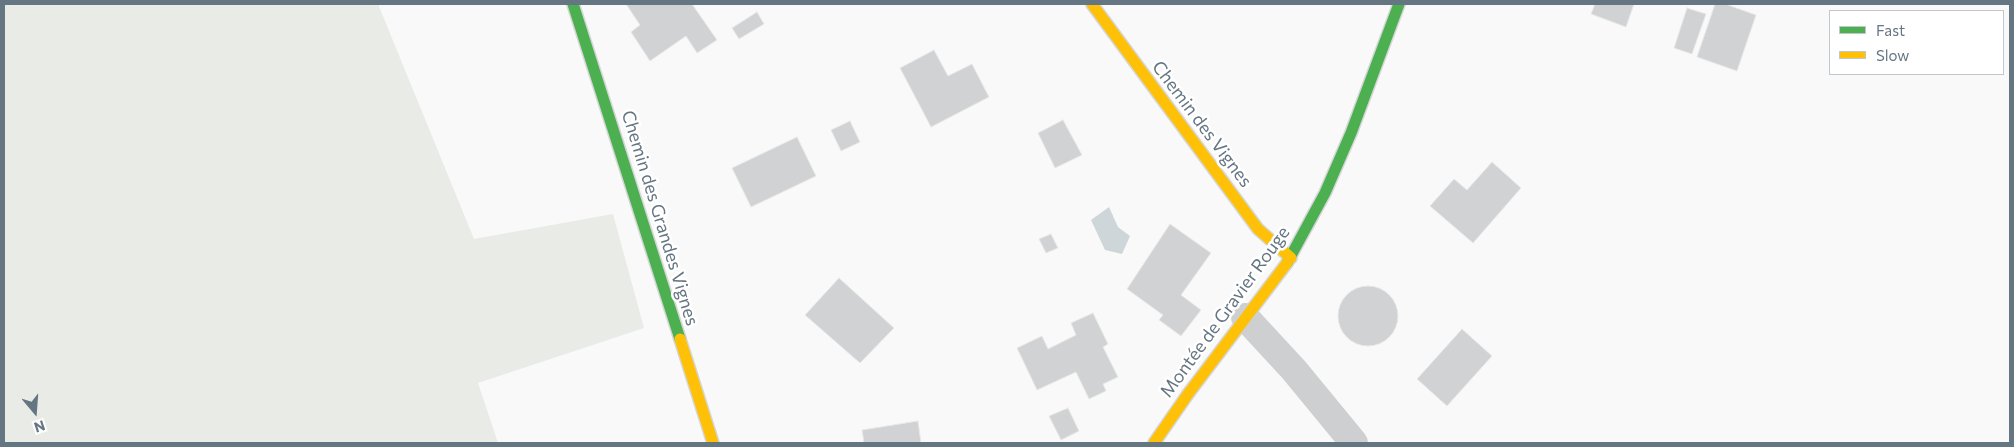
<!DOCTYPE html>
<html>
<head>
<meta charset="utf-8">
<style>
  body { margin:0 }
  #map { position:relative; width:2014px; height:447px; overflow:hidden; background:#f9f9f9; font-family:Commissioner,sans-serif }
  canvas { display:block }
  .frame { position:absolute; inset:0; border:5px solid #657683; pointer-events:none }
  .legend { position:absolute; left:1829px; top:10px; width:175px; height:65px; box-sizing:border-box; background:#fff; border:1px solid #c1c8cd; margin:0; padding:6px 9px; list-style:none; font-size:15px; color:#657683 }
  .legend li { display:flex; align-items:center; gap:10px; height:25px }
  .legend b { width:25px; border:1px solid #c1c8cd }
  .north { position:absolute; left:10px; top:387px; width:50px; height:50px; -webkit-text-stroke:4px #fff; paint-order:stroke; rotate:162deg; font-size:14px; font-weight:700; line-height:20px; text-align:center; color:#657683 }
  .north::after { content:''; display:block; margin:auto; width:18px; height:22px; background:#657683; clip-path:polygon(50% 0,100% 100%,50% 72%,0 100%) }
</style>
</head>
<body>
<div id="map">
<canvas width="2014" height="447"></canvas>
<div class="frame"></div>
<ul class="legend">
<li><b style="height:6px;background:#4caf50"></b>Fast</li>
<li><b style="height:6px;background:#ffc107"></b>Slow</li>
</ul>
<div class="north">N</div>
</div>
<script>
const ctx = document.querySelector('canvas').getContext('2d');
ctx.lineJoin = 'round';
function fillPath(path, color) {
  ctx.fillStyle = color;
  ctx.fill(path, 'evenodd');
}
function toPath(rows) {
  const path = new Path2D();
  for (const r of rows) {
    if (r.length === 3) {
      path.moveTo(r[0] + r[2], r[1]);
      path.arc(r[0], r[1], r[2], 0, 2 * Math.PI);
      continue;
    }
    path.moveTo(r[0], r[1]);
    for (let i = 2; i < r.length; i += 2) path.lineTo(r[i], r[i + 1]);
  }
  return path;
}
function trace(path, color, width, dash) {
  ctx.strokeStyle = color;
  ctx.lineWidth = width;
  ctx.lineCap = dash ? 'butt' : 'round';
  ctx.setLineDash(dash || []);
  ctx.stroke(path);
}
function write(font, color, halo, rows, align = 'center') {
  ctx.font = font + ' Commissioner,sans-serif';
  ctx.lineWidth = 5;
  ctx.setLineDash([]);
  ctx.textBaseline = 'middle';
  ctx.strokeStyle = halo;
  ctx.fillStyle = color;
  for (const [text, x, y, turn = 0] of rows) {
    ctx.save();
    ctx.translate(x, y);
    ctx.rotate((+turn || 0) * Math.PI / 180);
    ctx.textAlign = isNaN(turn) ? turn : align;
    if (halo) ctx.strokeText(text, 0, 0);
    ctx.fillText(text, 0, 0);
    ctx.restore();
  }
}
fillPath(toPath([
  [4,4,378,4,474,239,613,214,644,328,478,383,498,443,4,443]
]), '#e8ebe6');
fillPath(toPath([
  [1109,207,1118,227,1130,236,1122,254,1105,250,1091,220]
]), '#ced6d9');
const building = toPath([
  [626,4,692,4,717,40,697,53,686,36,650,61,631,32,640,25,626,4],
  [1595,4,1634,4,1626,27,1591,14,1595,4],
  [1715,4,1725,4,1756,15,1737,71,1697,57,1715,4],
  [1687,8,1706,14,1692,54,1674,48,1687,8],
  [757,12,764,24,739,39,732,28,757,12],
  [934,50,948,76,972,64,989,97,931,127,900,68,934,50],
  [1063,120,1082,155,1055,168,1038,133,1063,120],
  [850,121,860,142,841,151,831,130,850,121],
  [797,137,816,176,751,207,732,168,797,137],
  [1492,162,1521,188,1473,243,1430,206,1454,179,1467,190,1492,162],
  [1170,224,1211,253,1181,295,1201,310,1181,336,1159,320,1163,315,1127,289,1170,224],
  [1051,234,1058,248,1046,253,1039,239,1051,234],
  [839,278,894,328,860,363,805,315,839,278],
  [1368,316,30],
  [1093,313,1108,344,1103,347,1118,377,1103,384,1106,391,1089,399,1076,372,1037,390,1017,348,1042,336,1048,349,1076,335,1071,323,1093,313],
  [1462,329,1492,356,1447,406,1417,379,1462,329],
  [1068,408,1079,431,1061,440,1049,416,1068,408],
  [918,421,921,443,864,443,862,430,918,421]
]);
fillPath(building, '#d0d2d3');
trace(building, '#e8e8e8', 1);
const fast = toPath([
  [573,4,680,339],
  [1287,263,1325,193,1351,133,1399,4]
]);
const slow = toPath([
  [1092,4,1258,229,1291,258],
  [680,339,713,443],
  [1154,443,1188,394,1287,263]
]);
trace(fast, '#d5d6d7', 14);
trace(slow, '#d5d6d7', 14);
trace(toPath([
  [1245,317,1294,370,1354,443]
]), '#cecfd0', 28);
trace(fast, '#4caf50', 11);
trace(slow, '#ffc107', 11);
write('18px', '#657683', '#fff', [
  ["Chemin des Vignes",1202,124,53],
  ["Chemin des Grandes Vignes",660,218,73],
  ["Montée de Gravier Rouge",1225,312,-54]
]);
</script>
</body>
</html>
